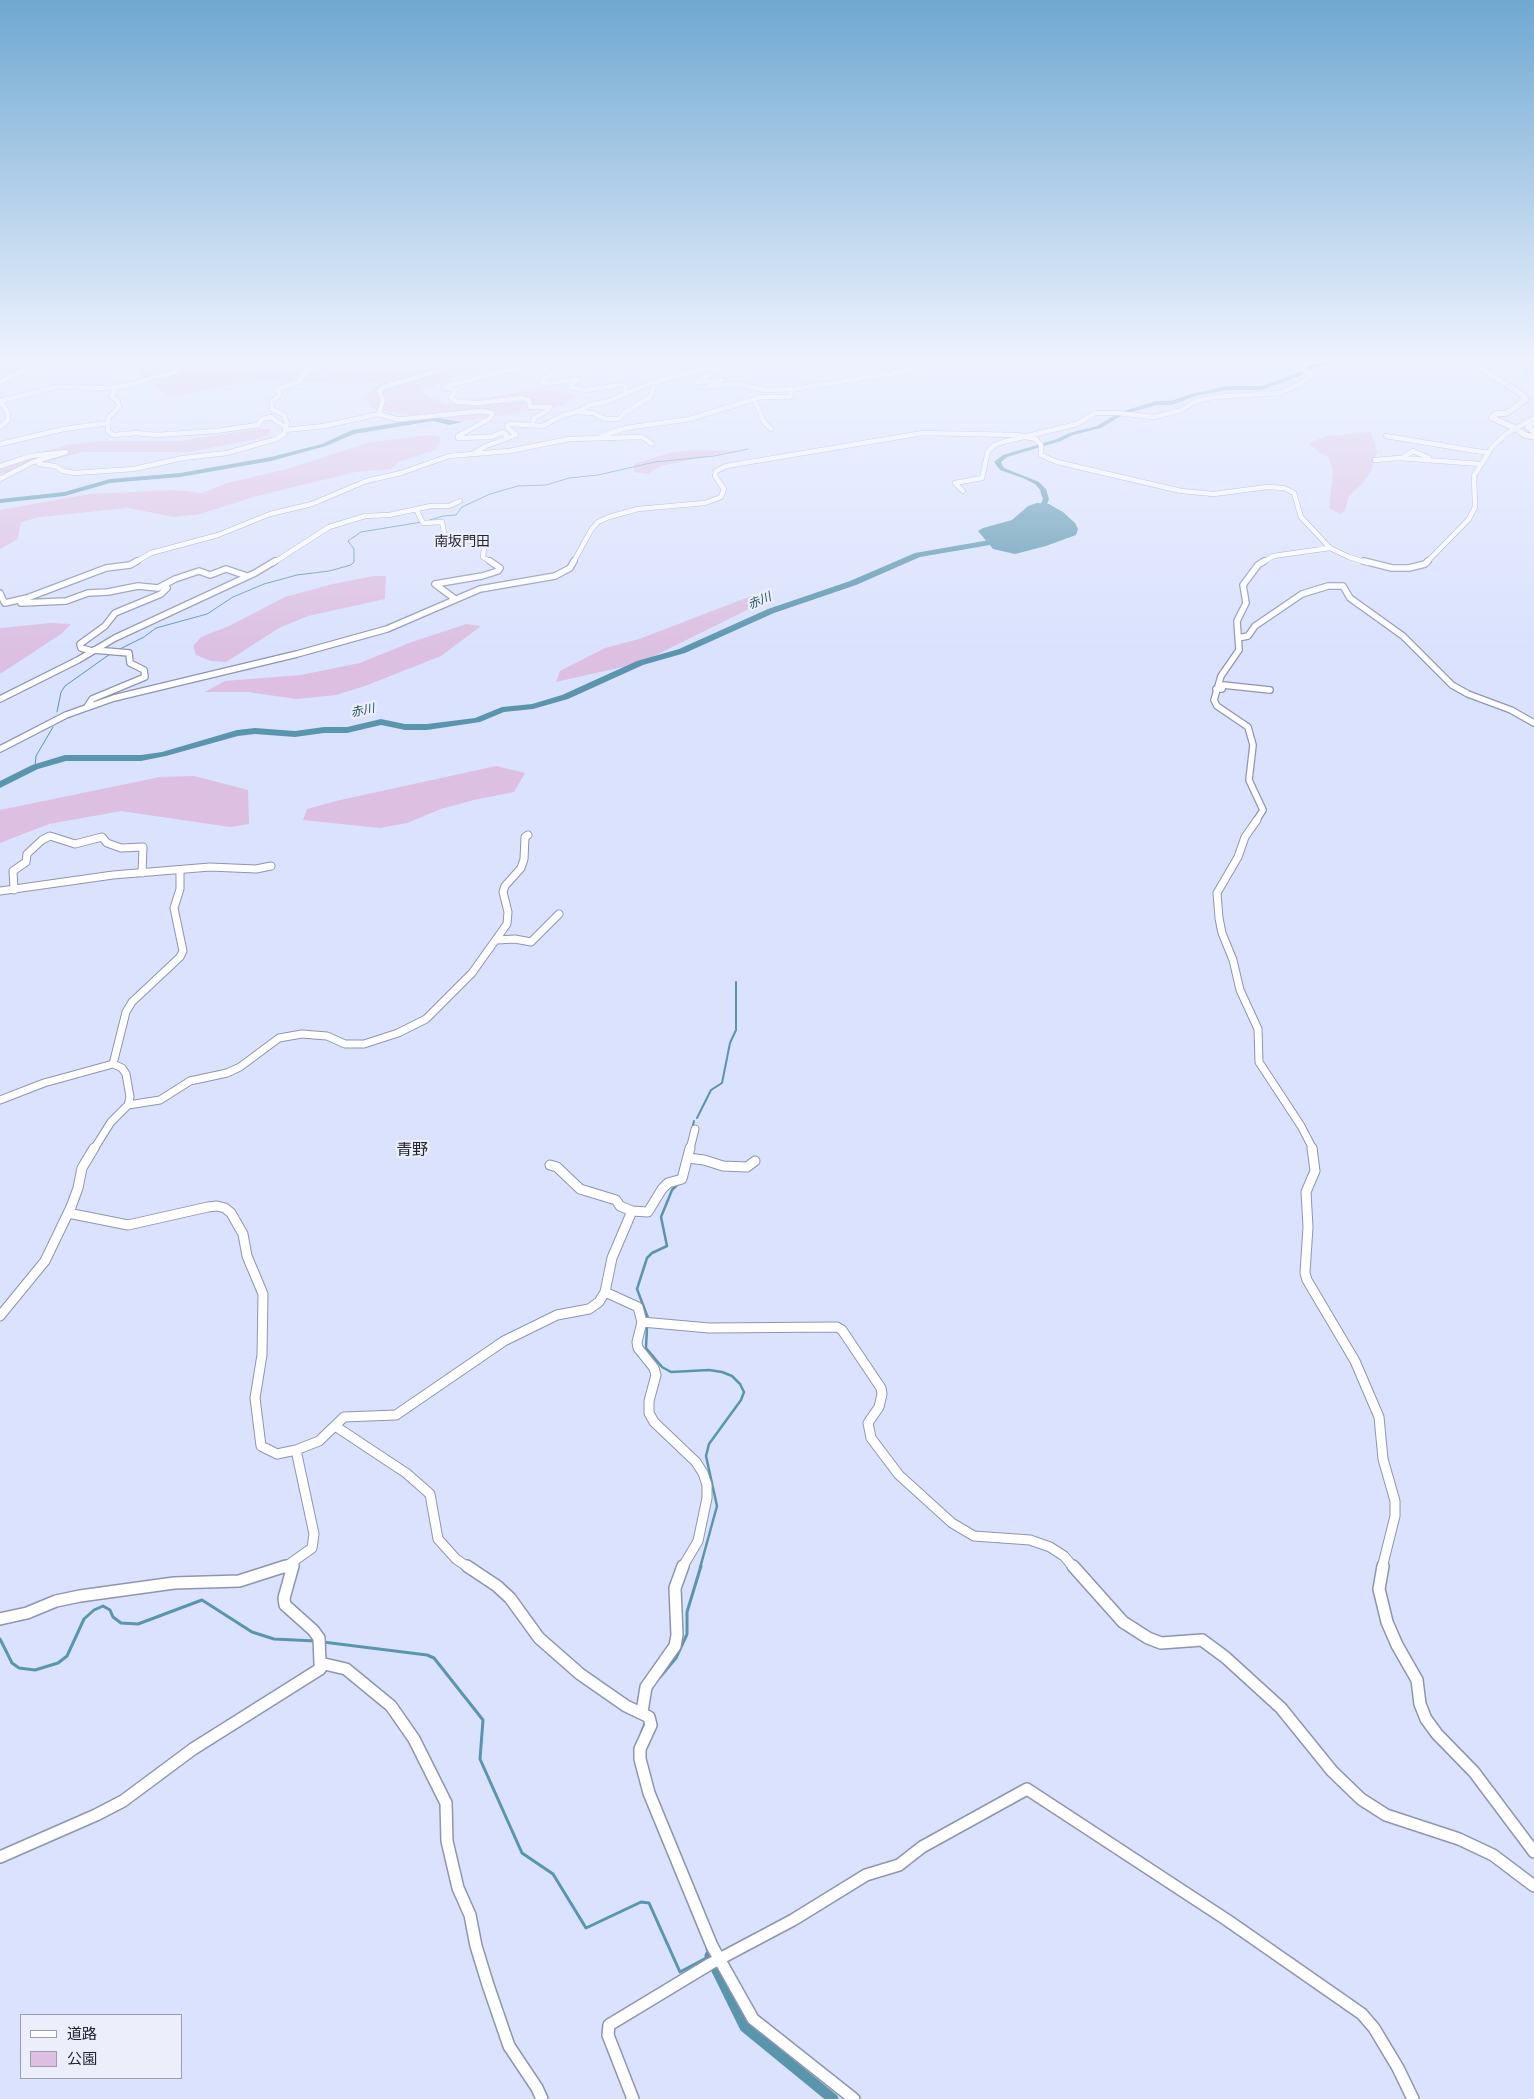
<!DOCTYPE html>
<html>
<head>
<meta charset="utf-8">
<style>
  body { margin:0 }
  #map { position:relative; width:1534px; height:2099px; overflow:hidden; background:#dae2fe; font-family:Overpass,"Noto Sans JP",sans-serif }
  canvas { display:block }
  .legend { position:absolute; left:20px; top:2014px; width:162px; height:65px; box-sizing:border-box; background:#eceffb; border:1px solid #9c9faa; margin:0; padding:6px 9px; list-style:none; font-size:15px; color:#232630 }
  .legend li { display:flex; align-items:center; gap:10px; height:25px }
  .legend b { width:25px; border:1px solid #9c9faa }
</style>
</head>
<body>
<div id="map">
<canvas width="1534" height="2099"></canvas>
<ul class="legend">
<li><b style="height:6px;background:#fff"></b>道路</li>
<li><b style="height:14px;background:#dcbfe1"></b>公園</li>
</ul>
</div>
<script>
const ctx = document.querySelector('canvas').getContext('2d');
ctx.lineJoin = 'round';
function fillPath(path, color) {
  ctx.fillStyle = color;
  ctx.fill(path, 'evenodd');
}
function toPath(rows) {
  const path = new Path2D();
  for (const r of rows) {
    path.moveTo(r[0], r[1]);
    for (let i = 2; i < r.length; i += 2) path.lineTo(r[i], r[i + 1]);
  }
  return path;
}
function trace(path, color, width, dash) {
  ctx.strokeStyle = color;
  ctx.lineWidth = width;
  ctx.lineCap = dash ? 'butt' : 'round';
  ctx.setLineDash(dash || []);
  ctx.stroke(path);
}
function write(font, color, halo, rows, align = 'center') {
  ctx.font = font + ' Overpass,"Noto Sans JP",sans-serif';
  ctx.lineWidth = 4.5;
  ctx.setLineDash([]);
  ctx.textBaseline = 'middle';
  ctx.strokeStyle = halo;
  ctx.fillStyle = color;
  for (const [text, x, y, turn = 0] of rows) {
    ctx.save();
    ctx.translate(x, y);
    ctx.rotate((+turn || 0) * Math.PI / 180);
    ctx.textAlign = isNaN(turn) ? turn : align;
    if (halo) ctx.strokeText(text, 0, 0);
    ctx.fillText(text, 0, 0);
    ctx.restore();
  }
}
fillPath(toPath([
  [0,359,95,359,0,375],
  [139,359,505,359,420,391,444,404,526,391,563,391,574,396,564,406,463,421,430,415,412,415,372,409,369,403,363,397,382,382,352,383,259,381,234,384,171,398,140,374],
  [257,429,271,429,268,435,253,440,188,452,83,452,0,474,0,464,69,444,101,441,180,441],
  [1371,432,1377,452,1371,471,1362,484,1349,496,1344,512,1340,514,1329,508,1333,472,1329,458,1309,445,1313,441,1327,436],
  [429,435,439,436,440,442,435,450,399,462,391,469,356,472,257,496,200,514,174,517,128,508,40,517,21,522,18,539,0,549,0,510,89,494,175,490,202,493,227,483,287,469,370,442],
  [693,450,732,451,661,466,648,474,634,472,634,464,669,453],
  [373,576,386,576,385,599,308,616,279,628,226,662,211,661,196,655,193,646,201,637,229,626,285,597,333,584],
  [754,595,751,608,640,663,556,682,560,671,605,648,639,639],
  [50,623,71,624,61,634,0,674,0,628],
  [466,624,481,626,441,656,365,686,336,695,296,699,248,692,205,692,225,681,301,675,360,663,409,643],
  [496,766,525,773,514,792,474,800,441,809,407,823,380,828,303,820,307,809,336,801],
  [194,776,248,790,249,824,230,827,121,811,49,824,0,843,0,810,160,777]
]), '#dcbfe1');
fillPath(toPath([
  [1037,503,1049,504,1063,512,1075,523,1078,529,1076,535,1046,546,1015,554,993,549,978,531,983,528,1012,520,1028,506]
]), '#5a95ae');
trace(toPath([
  [1531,359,1526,361,1527,363,1524,367,1526,374,1534,381],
  [427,521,443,516,456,515,462,507,490,494,518,486,546,485,569,478,598,475,655,462,714,456,748,449],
  [118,650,144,637,156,628,207,614,233,597,264,584,297,575,329,571,351,565,354,562,354,549,348,541,361,532,422,522],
  [57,712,61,692,65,686,110,654],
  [35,767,36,756,53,727]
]), '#5a95ae', 1);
trace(toPath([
  [697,1118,711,1090,722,1083,730,1043,736,1030,736,982],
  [692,1129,694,1121]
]), '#5a95ae', 2);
trace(toPath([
  [648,1318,637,1289,647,1258,652,1253,667,1246,661,1217,672,1190,678,1184],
  [647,1327,646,1348,662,1367,671,1372,709,1370,722,1372,732,1376,740,1384,744,1392,741,1400,709,1444,706,1456,717,1506,700,1568]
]), '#5a95ae', 2.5);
trace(toPath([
  [0,1639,12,1663,19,1668,35,1670,58,1663,67,1656,84,1619,94,1610,103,1606,110,1610,113,1617,121,1623,138,1624,202,1600,252,1632,274,1639,316,1641],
  [323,1642,427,1655,434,1658,483,1720,480,1759,522,1853,553,1874,586,1928,641,1902,649,1903,680,1972,710,1956,707,1949],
  [660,1677,676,1658,687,1634,687,1612,701,1566],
  [642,1731,646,1721]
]), '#5a95ae', 3);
trace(toPath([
  [710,1956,745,2027,833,2099]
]), '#5a95ae', 11);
fillPath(toPath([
  [1344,359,1357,359,1315,367,1300,376,1262,390,1227,390,1195,396,1172,405,1157,405,1124,414,1101,428,1073,435,1061,441,1007,457,1001,462,1004,468,1039,482,1046,489,1049,499,1042,519,1035,517,1043,499,1040,490,1035,484,1023,478,1000,470,994,462,1003,455,1057,439,1069,433,1097,426,1120,412,1157,401,1171,401,1191,394,1227,386,1261,386,1296,374,1311,365,1344,359],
  [433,417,463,422,449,425,433,421,354,434,326,446,271,461,180,477,110,483,65,496,0,503,0,499,64,492,110,479,180,473,271,457,322,444,352,430,433,417],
  [1001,538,1005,540,1004,542,990,545,920,557,856,585,774,613,685,653,643,665,568,699,533,709,504,712,480,722,427,730,405,730,381,725,347,733,324,733,295,737,255,734,238,736,166,756,141,761,66,761,38,769,0,788,0,781,32,765,65,755,141,755,162,752,237,730,255,728,295,731,324,727,347,727,381,719,405,724,427,724,475,718,502,707,532,704,562,695,637,661,679,649,768,609,850,581,915,553,1001,538]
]), '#5a95ae');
const minorFar4 = toPath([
  [510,365,535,359],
  [535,365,538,368,552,372,542,381,544,384,578,379,569,387,586,390,620,385,625,387,626,393],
  [0,382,36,364,67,359],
  [115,388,112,397,118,401,119,407,109,417,108,423,108,431,113,435,136,433,156,435,216,431,258,425,262,419,271,417,285,427],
  [754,399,764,422,771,429],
  [0,400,8,413,8,420,0,427],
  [0,401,56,387,106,388,124,386,175,372,179,369,174,362,176,359],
  [577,412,590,405,609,401,650,383,703,369,717,368,720,370,696,382,723,380,706,387,738,384,765,390,793,389,871,377,896,373,918,366],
  [379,414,383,400,379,391,383,387,419,377,468,359],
  [533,424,534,418,547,411,550,407,530,407,529,400,521,398,479,403,457,402,451,398,456,390,443,387,506,371,568,359],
  [285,430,324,426,379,414,396,419,404,419,481,411,492,413,492,415,489,419,458,436,458,438,491,437,502,432,506,434,506,439],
  [601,436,626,428,690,419,761,397,790,397,792,389],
  [1386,436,1488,453],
  [0,444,64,429,108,423],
  [474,453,486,446,516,435,508,428,507,426,510,424,543,426,563,415,577,412,593,413,605,419,619,419,624,413,650,397,655,385,660,381],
  [1402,458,1413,451,1429,458],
  [1375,460,1399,458,1480,464],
  [39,464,55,466,63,471,75,473,134,469,183,458,227,453,276,439,284,434,287,423,284,415,272,409,272,402,280,394,276,390,300,381,306,371,340,359],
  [0,466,31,456,66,452,33,462,0,479],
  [963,491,955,483,982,478,988,451,995,445,1003,442,1077,424,1095,413,1118,413,1154,417,1182,410,1194,402,1213,397,1280,393,1298,385,1314,374,1287,365,1286,359],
  [416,509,423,523,442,522,445,537,472,541,481,545,484,548,483,557,492,563],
  [134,563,151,553,218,535,270,514,312,504,366,481,401,473,449,456,509,451,569,439,642,437,652,444],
  [273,563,329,527,365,516,389,515,431,506,449,506,460,501],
  [573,563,591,530,598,522,609,517,638,509,705,503,721,497,724,489,715,476,716,471,726,466,923,433,1017,435,1036,439,1041,445,1041,455,1057,462,1181,491,1214,494,1267,487,1284,488,1294,493,1301,517,1330,548,1349,557,1368,563],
  [1262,563,1273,556,1330,548],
  [1426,563,1469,519,1475,507,1474,476,1492,447,1506,434,1534,418]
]);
const minorFar3 = toPath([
  [1364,561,1392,568,1409,568,1425,564,1428,561],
  [0,593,4,602],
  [455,599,435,584,482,576,498,571,500,568,490,561],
  [5,603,27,598,106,568,130,565,137,561],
  [21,603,66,601,88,593,108,592,138,586,158,588,175,579,199,571,210,575,226,569,247,576],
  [1238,638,1248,636,1255,626,1302,594,1328,586,1343,586,1350,598,1403,636,1452,685,1468,694,1511,710,1534,723],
  [92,651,81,648,80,644,105,626,115,613,161,594,167,588,166,585],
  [1216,689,1222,689,1223,685,1270,690],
  [0,699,78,660,115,638,255,573,275,561],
  [87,707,92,699,145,677,144,670,130,663,129,653,94,650],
  [0,749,66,715,114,698,297,654,387,629,480,589,555,576,570,568,574,561],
  [1256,821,1263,810,1249,780,1253,745,1248,727,1217,706,1214,700,1221,676,1239,650,1237,621,1246,603,1243,585,1258,565,1264,561]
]);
const minorFar2 = toPath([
  [1257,820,1245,837,1238,857,1217,893,1219,918,1222,933,1233,960,1240,990,1258,1029,1259,1062,1301,1126,1313,1149],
  [14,890,13,871,26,862,27,854,42,840,50,836,75,844,102,837,107,843,121,848,143,847,142,873],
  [0,891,113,875,210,867,256,869,271,866],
  [497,940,515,939,531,942,559,914],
  [113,1064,126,1012,132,1002,180,957,183,951,174,908,180,889,180,870],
  [0,1100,44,1083,113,1064,122,1068,126,1074,130,1097,128,1105,111,1122,94,1149],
  [128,1105,160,1100,190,1081,227,1073,240,1067,279,1038,302,1034,327,1036,345,1044,364,1044,398,1033,426,1019,472,973,507,924,508,912,503,892,505,886,521,868,524,859,525,837,528,835],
  [690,1149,695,1129]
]);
const minorFar1 = toPath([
  [1312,1148,1315,1171,1306,1192,1308,1227,1305,1273,1307,1280,1355,1361,1379,1417,1383,1459,1395,1501,1395,1516,1382,1568],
  [688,1158,704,1160,723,1166,747,1167,755,1161],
  [550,1165,557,1167,580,1189,616,1200,620,1206,632,1211],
  [68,1213,128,1225,208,1207,217,1206,225,1208,231,1213,243,1234,247,1256,263,1294,262,1355,255,1398,261,1446,277,1454,296,1450,319,1441,344,1417,396,1415,504,1341,557,1315,589,1309,599,1302,605,1292,612,1258,632,1211,648,1212,662,1189,668,1183,682,1179,690,1148],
  [605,1292,638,1307,642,1322,637,1342,638,1348,654,1368,656,1375,649,1401,649,1413,654,1422,696,1462,703,1473,707,1485,707,1498,698,1541,682,1568],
  [0,1316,45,1261,71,1207,78,1188,82,1168,94,1148],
  [642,1322,709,1328,837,1327,842,1330,881,1388,882,1394,879,1407,868,1423,871,1438,899,1475,952,1523,974,1536,1030,1540,1050,1547,1064,1556,1074,1568],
  [335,1426,406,1473,430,1494,438,1539,456,1559,469,1568],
  [284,1568,312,1548,314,1534,296,1450],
  [293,1568,294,1563]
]);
const minor = toPath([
  [293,1566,284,1598,285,1605,313,1630,319,1638,320,1663,346,1669,391,1706,414,1739,446,1803,447,1841,458,1888,470,1915,476,1946,488,1985,509,2046,537,2088,542,2099],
  [467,1566,497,1586,510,1598,539,1638,580,1674,626,1706,649,1717,651,1725,640,1749,640,1759,649,1793,712,1946,753,2019,854,2099],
  [1073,1566,1123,1622,1148,1638,1161,1643,1202,1640,1225,1657,1281,1708,1332,1771,1361,1799,1386,1815,1459,1839,1493,1855,1534,1886],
  [1383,1566,1379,1589,1387,1622,1397,1645,1417,1680,1420,1704,1426,1719,1437,1734,1474,1772,1534,1852],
  [0,1619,27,1613,56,1601,80,1596,174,1583,239,1581,286,1566],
  [642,1712,646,1687,675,1646,677,1635,675,1588,683,1566],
  [0,1857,96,1815,123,1801,193,1749,320,1669,323,1665],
  [633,2099,608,2035,609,2025,710,1964,793,1920,866,1875,899,1865,922,1847,1027,1789,1227,1920,1362,2014,1374,2028,1398,2068,1413,2099]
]);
const major = toPath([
  [1480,359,1483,370,1517,391,1526,399,1507,413,1495,414,1492,418,1515,428,1525,435,1534,437],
  [1534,422,1528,427,1534,432]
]);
trace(minorFar4, '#8e95b0', 5.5);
trace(minorFar3, '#8e95b0', 8);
trace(minorFar2, '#8e95b0', 9);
trace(minorFar1, '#8e95b0', 11);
trace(minor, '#8e95b0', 14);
trace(major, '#8e95b0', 7);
trace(minorFar4, '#fff', 4.5);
trace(minorFar3, '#fff', 5.5);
trace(minorFar2, '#fff', 7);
trace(minorFar1, '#fff', 9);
trace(minor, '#fff', 11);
trace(major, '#fff', 5.5);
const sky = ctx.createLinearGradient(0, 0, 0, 653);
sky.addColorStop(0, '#6fa8d1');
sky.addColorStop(0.55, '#eef2ff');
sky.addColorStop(1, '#eef2ff00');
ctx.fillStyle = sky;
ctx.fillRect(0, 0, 1534, 653);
write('italic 12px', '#215265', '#eceffb', [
  ["赤川",760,602,-23],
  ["赤川",363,712,-12]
]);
write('14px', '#232630', '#eceffb', [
  ["南坂門田",462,543]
]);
write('16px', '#232630', '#eceffb', [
  ["青野",412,1152]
]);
</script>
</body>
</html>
